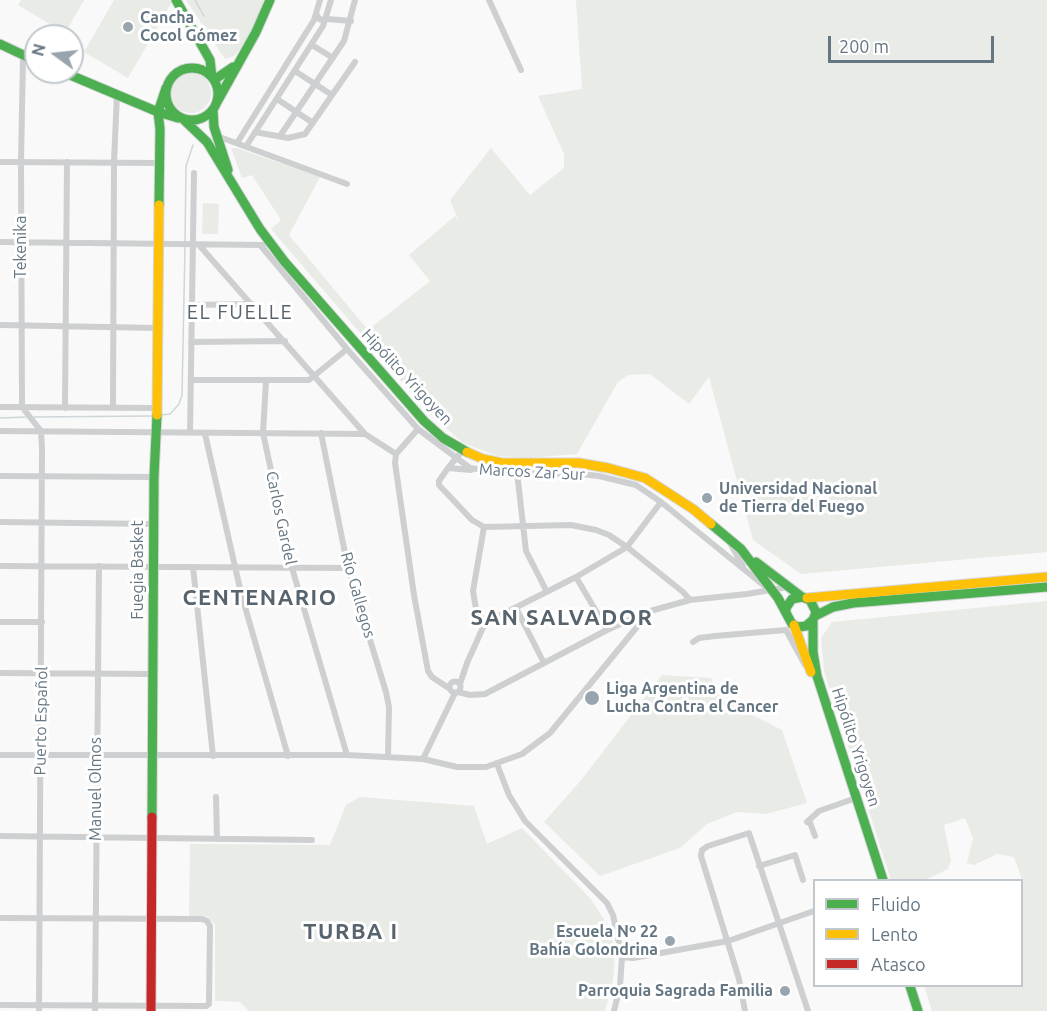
<!DOCTYPE html>
<html>
<head>
<meta charset="utf-8">
<style>
  body { margin:0 }
  #map { position:relative; width:1047px; height:1011px; overflow:hidden; background:#f9f9f9; font-family:Ubuntu,sans-serif }
  canvas { display:block }
  .legend { position:absolute; left:813px; top:879px; width:210px; height:108px; box-sizing:border-box; background:#fff; border:2px solid #c1c8cd; margin:0; padding:8px 10px; list-style:none; font-size:18px; color:#657683 }
  .legend li { display:flex; align-items:center; gap:12px; height:30px }
  .legend b { width:30px; border:2px solid #c1c8cd }
  .north { position:absolute; left:24px; top:24px; width:60px; height:60px; box-sizing:border-box; background:#fff; border:2px solid #c1c8cd; border-radius:50%; rotate:285deg; font-size:16px; font-weight:700; line-height:24px; text-align:center; color:#657683 }
  .north::after { content:''; display:block; margin:auto; width:21px; height:27px; background:#99a4ac; clip-path:polygon(50% 0,100% 100%,50% 72%,0 100%) }
  .scale { position:absolute; left:828px; top:36px; width:166px; height:27px; box-sizing:border-box; border:3px solid #657683; border-top:0; padding-left:8px; font-size:18px; line-height:21px; white-space:nowrap; color:#657683; -webkit-text-stroke:4px #fff; paint-order:stroke }
</style>
</head>
<body>
<div id="map">
<canvas width="1047" height="1011"></canvas>
<ul class="legend">
<li><b style="height:8px;background:#4caf50"></b>Fluido</li>
<li><b style="height:8px;background:#ffc107"></b>Lento</li>
<li><b style="height:8px;background:#c62828"></b>Atasco</li>
</ul>
<div class="north">N</div>
<div class="scale">200 m</div>
</div>
<script>
const ctx = document.querySelector('canvas').getContext('2d');
ctx.lineJoin = 'round';
function fillPath(path, color) {
  ctx.fillStyle = color;
  ctx.fill(path, 'evenodd');
}
function toPath(rows) {
  const path = new Path2D();
  for (const r of rows) {
    if (r.length === 3) {
      path.moveTo(r[0] + r[2], r[1]);
      path.arc(r[0], r[1], r[2], 0, 2 * Math.PI);
      continue;
    }
    path.moveTo(r[0], r[1]);
    for (let i = 2; i < r.length; i += 2) path.lineTo(r[i], r[i + 1]);
  }
  return path;
}
function trace(path, color, width, dash) {
  ctx.strokeStyle = color;
  ctx.lineWidth = width;
  ctx.lineCap = dash ? 'butt' : 'round';
  ctx.setLineDash(dash || []);
  ctx.stroke(path);
}
function write(font, color, halo, rows, align = 'center') {
  ctx.font = font + ' Ubuntu,sans-serif';
  ctx.lineWidth = 6;
  ctx.setLineDash([]);
  ctx.textBaseline = 'middle';
  ctx.strokeStyle = halo;
  ctx.fillStyle = color;
  for (const [text, x, y, turn = 0] of rows) {
    ctx.save();
    ctx.translate(x, y);
    ctx.rotate((+turn || 0) * Math.PI / 180);
    ctx.textAlign = isNaN(turn) ? turn : align;
    if (halo) ctx.strokeText(text, 0, 0);
    ctx.fillText(text, 0, 0);
    ctx.restore();
  }
}
fillPath(toPath([
  [21,0,84,0,65,33,18,5],
  [114,0,169,0,172,2,128,78,84,52],
  [186,0,266,0,243,46,234,56,225,59],
  [576,0,1047,0,1047,552,801,574,753,540,709,377,689,404,650,374,628,375,618,382,577,454,528,458,498,456,463,443,427,411,271,229,281,220,252,175,242,178,231,148,237,148,320,177,289,235,368,330,430,281,409,255,455,216,459,221,450,200,491,148,530,195,564,168,564,154,538,96,582,89],
  [191,93,20],
  [203,203,219,204,218,234,202,234],
  [1047,601,1047,1011,932,1011,924,986,1022,986,1022,880,1014,857,997,854,974,865,967,863,973,838,965,818,944,825,951,860,948,869,925,880,891,880,824,671,821,638,832,622],
  [662,675,711,678,721,699,782,730,807,803,766,814,737,812,707,824,680,848,600,876,544,822,582,779],
  [360,797,474,806,487,844,522,828,590,898,611,930,615,954,613,980,605,1011,249,1011,240,1002,215,1001,215,925,208,917,189,916,190,844,330,845,346,805]
]), '#e8ebe6');
trace(toPath([
  [195,0,204,16],
  [185,242,186,166,193,145],
  [160,415,170,414,179,404,182,395,185,247],
  [34,417,152,416],
  [0,418,26,417]
]), '#ced6d9', 1.5);
const fast = toPath([
  [176,0,210,60,212,77],
  [0,44,36,61],
  [192,94,26],
  [63,72,158,112,178,118],
  [214,80,233,67],
  [217,102,256,32,270,0],
  [213,110,214,127,228,170],
  [183,119,207,142,260,229,284,261,424,421,443,438,467,452],
  [159,205,160,129,158,112,166,88],
  [711,524,741,549,778,598,792,624,798,627,806,626,813,620,816,612,810,600,802,597,792,599,786,608,786,613],
  [756,562,802,597],
  [815,616,833,607,853,603,1047,587],
  [813,620,813,652,817,676,883,880],
  [152,817,154,477,157,415],
  [910,986,918,1011]
]);
const slow = toPath([
  [157,415,159,205],
  [467,452,483,459,502,463,579,463,608,468,645,478,693,509,711,524],
  [807,598,1047,577],
  [794,625,811,672]
]);
const jam = toPath([
  [151,1011,152,817]
]);
trace(fast, '#d5d6d7', 11);
trace(slow, '#d5d6d7', 11);
trace(jam, '#d5d6d7', 11);
trace(toPath([
  [489,0,521,70],
  [317,15,319,19,323,20,327,19,351,21],
  [312,45,333,58],
  [23,56,21,162,22,407,41,431,42,449,39,1011],
  [295,71,332,95],
  [277,99,313,123],
  [255,132,288,138,305,134,355,62],
  [217,136,347,184],
  [280,136,344,41,355,0],
  [237,143,314,20,320,0],
  [247,145,323,26,331,0],
  [0,162,160,163],
  [0,242,263,245],
  [199,245,365,434],
  [261,246,347,349,418,429,470,468,504,473,580,474,599,476,636,485,661,502,767,588],
  [191,305,252,304],
  [0,325,157,328],
  [191,342,285,341],
  [191,380,309,380,347,349],
  [266,381,263,433,292,568,347,755],
  [0,407,156,408],
  [65,408,67,162],
  [113,408,114,162,117,94],
  [0,431,365,434,396,454],
  [190,433,194,173],
  [321,433,348,568,386,692,389,707,388,757],
  [205,434,241,593,288,756],
  [463,450,448,468,439,481,439,485,472,520,484,527,571,525,596,530,609,535,627,547,683,592,690,600],
  [396,454,395,463,414,595,428,671,432,677,450,689],
  [396,454,418,429],
  [448,468,471,470],
  [517,472,526,551,547,592],
  [0,476,154,477],
  [0,522,153,524],
  [730,543,743,566],
  [0,566,348,568],
  [193,567,213,756],
  [576,577,607,630],
  [516,608,544,663],
  [0,622,42,622],
  [485,623,576,577,627,547,661,502],
  [693,642,699,638,715,636,786,630,805,665],
  [0,673,153,674],
  [455,687,5.5],
  [460,684,467,663,485,623,476,609,473,591,484,527],
  [458,692,470,695,485,694,607,630,647,612],
  [0,755,347,755,423,759,457,767,486,767,522,754,550,733,650,611,690,600,747,594,788,587],
  [423,759,455,693],
  [497,764,509,795,525,821,607,903,613,915,622,957,620,986,614,1011],
  [216,797,217,839],
  [809,820,815,836],
  [807,822,819,811,856,798],
  [0,836,312,840],
  [759,866,795,855,803,880],
  [0,918,202,919,207,921,210,926,209,1004,206,1006,0,1005],
  [622,957,633,958,728,941,814,911],
  [95,1011,99,566],
  [745,1011,739,979,701,856,702,850,708,846,749,833,808,1011]
]), '#cecfd0', 6);
trace(fast, '#4caf50', 9);
trace(slow, '#ffc107', 9);
trace(jam, '#c62828', 9);
for (const [x, y, r, color] of [
  [128,27,6,"#99a4ac"],
  [707,498,6,"#99a4ac"],
  [592,698,8,"#99a4ac"],
  [670,941,6,"#99a4ac"],
  [785,991,6,"#99a4ac"]
]) {
  const dot = new Path2D();
  dot.arc(x, y, r, 0, 2 * Math.PI);
  ctx.fillStyle = color;
  ctx.fill(dot);
  trace(dot, '#fff', 2);
}
write('bold 16px', '#657683', '#fff', [
  ["Cancha",140,18],
  ["Cocol Gómez",140,36],
  ["Universidad Nacional",719,489],
  ["de Tierra del Fuego",719,507],
  ["Liga Argentina de",606,689],
  ["Lucha Contra el Cancer",606,707],
  ["Escuela Nº 22",658,932,"right"],
  ["Bahía Golondrina",658,950,"right"],
  ["Parroquia Sagrada Familia",773,991,"right"]
], 'left');
write('16px', '#657683', '#fff', [
  ["Tekenika",21,247,-90],
  ["Hipólito Yrigoyen",407,377,47],
  ["Marcos Zar Sur",532,472,3],
  ["Carlos Gardel",281,518,78],
  ["Fuegia Basket",138,570,-90],
  ["Río Gallegos",358,595,74],
  ["Puerto Español",41,721,-89],
  ["Hipólito Yrigoyen",856,747,72],
  ["Manuel Olmos",96,789,-90]
]);
ctx.letterSpacing = '1.5px';
write('20px', '#57646e', '#fff', [
  ["EL FUELLE",240,312]
]);
ctx.letterSpacing = '0px';
ctx.letterSpacing = '1.5px';
write('bold 22px', '#57646e', '#fff', [
  ["CENTENARIO",260,598],
  ["SAN SALVADOR",562,618],
  ["TURBA I",351,932]
]);
ctx.letterSpacing = '0px';
</script>
</body>
</html>
